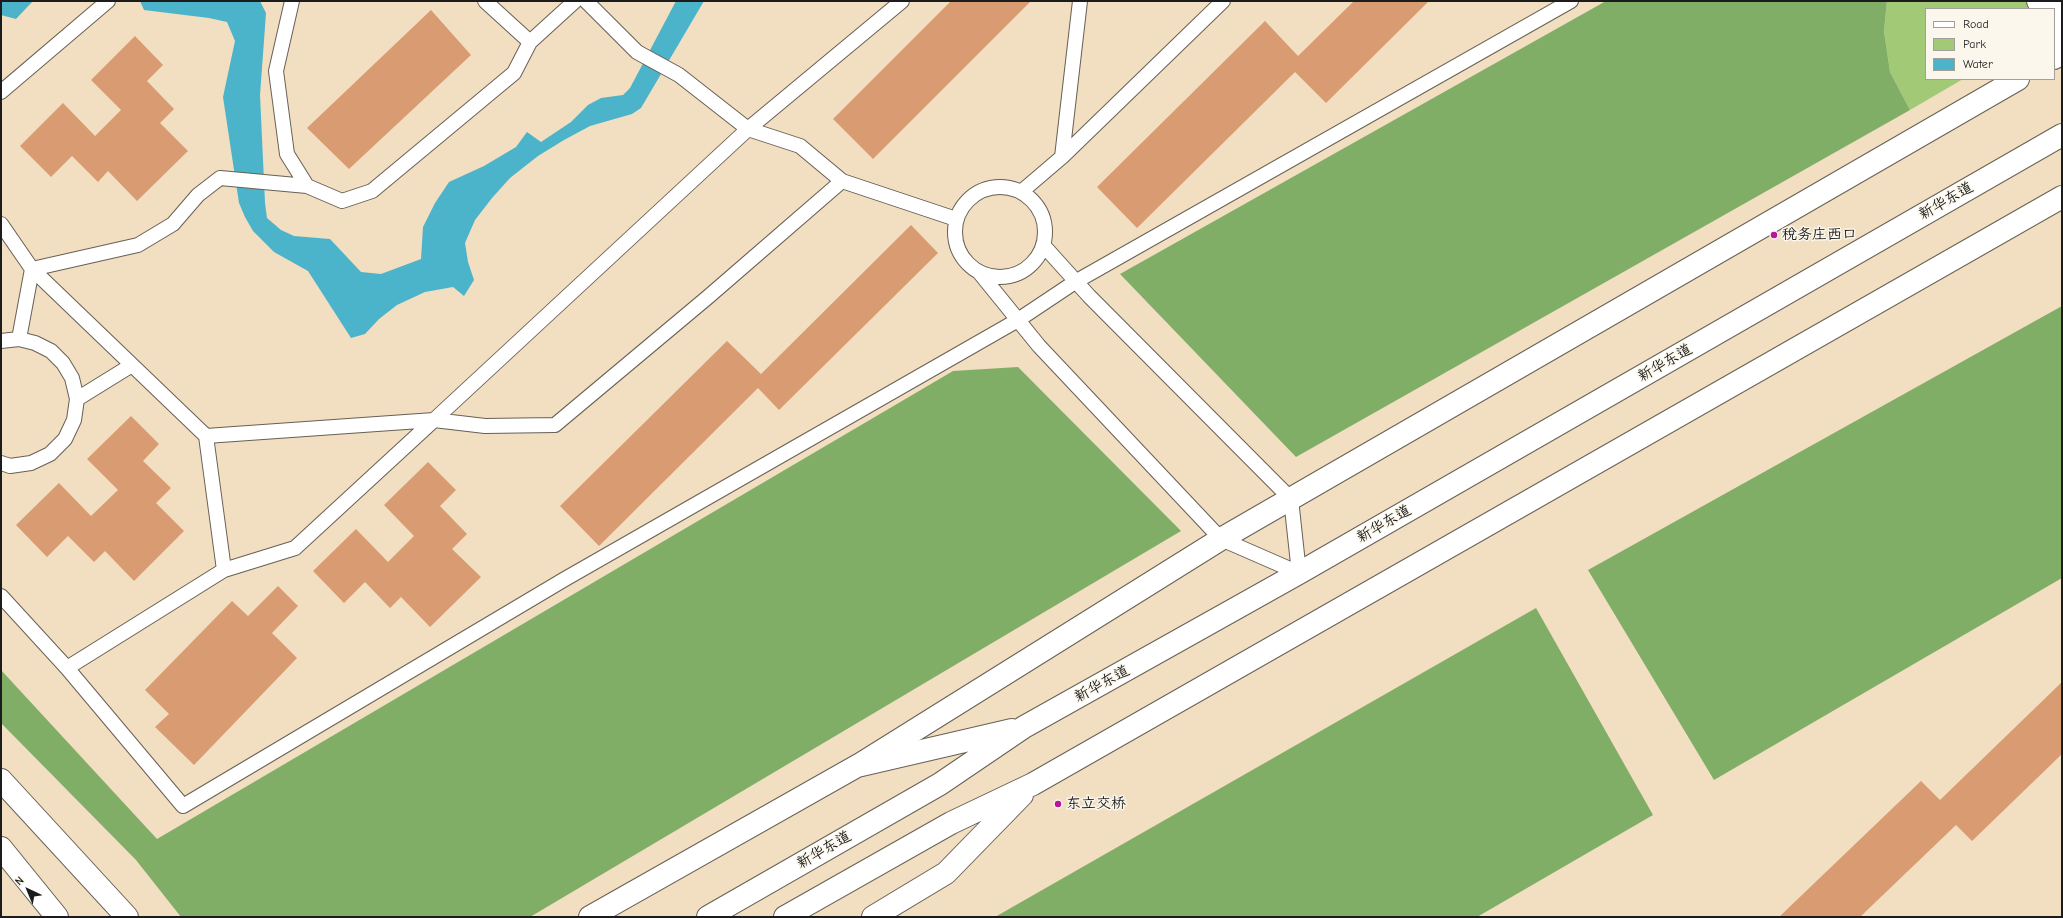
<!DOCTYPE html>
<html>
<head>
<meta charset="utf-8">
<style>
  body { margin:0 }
  #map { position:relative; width:2063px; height:918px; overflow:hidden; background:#f2dec0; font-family:"Comic Neue",sans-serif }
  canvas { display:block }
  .frame { position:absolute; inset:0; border:2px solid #1c1c1c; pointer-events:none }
  .legend { position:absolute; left:1925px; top:8px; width:130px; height:72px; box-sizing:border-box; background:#fbf7ec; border:1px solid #a29f99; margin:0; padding:5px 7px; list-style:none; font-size:12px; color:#1c1c1c }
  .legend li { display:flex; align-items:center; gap:8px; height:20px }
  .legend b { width:20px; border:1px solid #a29f99 }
  .north { position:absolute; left:8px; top:870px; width:40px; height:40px; -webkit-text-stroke:3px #fbf7ec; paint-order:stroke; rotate:316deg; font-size:11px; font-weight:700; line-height:16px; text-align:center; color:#1c1c1c }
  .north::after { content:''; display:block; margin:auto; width:14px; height:18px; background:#1c1c1c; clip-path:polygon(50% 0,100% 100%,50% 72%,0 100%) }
</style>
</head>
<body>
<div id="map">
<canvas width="2063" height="918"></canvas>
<div class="frame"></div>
<ul class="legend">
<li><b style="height:5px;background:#fff"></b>Road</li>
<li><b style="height:11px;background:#a2ca76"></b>Park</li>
<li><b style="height:11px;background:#4bb3ca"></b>Water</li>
</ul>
<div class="north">N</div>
</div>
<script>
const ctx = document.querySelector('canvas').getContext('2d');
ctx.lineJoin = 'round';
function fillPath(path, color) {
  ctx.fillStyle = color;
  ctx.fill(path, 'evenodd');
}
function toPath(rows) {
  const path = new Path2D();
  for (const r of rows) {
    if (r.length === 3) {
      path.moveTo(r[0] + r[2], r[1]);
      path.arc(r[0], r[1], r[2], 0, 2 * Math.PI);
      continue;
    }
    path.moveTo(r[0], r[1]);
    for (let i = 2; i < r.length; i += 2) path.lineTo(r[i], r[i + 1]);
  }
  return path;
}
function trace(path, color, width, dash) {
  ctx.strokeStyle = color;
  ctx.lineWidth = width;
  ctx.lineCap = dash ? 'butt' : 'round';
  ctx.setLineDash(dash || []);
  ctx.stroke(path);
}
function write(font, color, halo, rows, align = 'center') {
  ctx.font = font + ' "Comic Neue","LXGW WenKai TC",sans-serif';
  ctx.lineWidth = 3;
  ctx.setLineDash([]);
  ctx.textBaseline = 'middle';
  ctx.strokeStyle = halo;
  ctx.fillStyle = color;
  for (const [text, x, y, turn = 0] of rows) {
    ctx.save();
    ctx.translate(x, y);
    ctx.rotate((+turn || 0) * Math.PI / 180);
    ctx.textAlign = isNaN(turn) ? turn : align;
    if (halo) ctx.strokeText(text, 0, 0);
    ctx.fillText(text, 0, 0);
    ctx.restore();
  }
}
fillPath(toPath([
  [1887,1,2027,1,2031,9,1926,9,1926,79,1963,79,1910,110,1890,72,1884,31]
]), '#a2ca76');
fillPath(toPath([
  [1606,1,1887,1,1884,31,1890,72,1910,110,1296,457,1120,274],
  [2062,306,2062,578,1714,780,1588,570],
  [1018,367,1181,531,530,917,181,917,136,860,1,723,1,670,157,839,953,371],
  [1536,608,1653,815,1477,917,995,917]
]), '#81ae67');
fillPath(toPath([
  [1,1,33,1,16,19,1,15],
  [140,1,260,1,266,13,260,95,265,203,267,218,281,230,294,236,330,239,361,272,381,274,421,259,423,227,435,203,449,182,484,166,516,147,527,132,541,142,571,122,588,105,601,98,623,95,630,88,676,1,704,1,641,108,632,114,590,126,564,140,538,156,510,178,492,198,475,220,465,243,468,262,474,280,464,296,453,287,425,292,397,305,379,319,365,334,351,338,308,271,274,252,253,231,245,217,239,203,223,97,235,41,227,22,209,18,144,10]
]), '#4bb3ca');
fillPath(toPath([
  [951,1,1031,1,873,159,833,119],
  [1354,1,1429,1,1326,103,1295,72,1137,228,1097,187,1265,21,1298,56],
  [431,10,471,55,349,169,307,128],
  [135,36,163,65,147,81,174,109,160,123,188,151,137,201,108,171,98,182,72,156,51,177,20,146,63,103,95,136,121,110,91,80],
  [911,225,938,253,779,410,758,388,599,546,560,506,727,341,761,374],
  [131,416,159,444,143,461,171,488,156,503,184,531,134,581,105,551,94,562,68,536,47,557,16,525,59,483,91,516,118,490,87,459],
  [428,462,456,490,440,506,467,534,452,549,481,577,430,627,401,597,390,608,365,582,344,603,313,571,356,529,388,562,414,536,384,505],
  [278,586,298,606,272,633,297,658,194,765,155,727,169,714,145,690,232,601,248,616],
  [2062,682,2062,754,1972,841,1956,825,1860,917,1779,917,1921,781,1940,800]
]), '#d99b71');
const service = toPath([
  [292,1,276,71,287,154,307,186],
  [485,1,530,42],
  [586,1,637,52,679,75,748,129,800,146,842,181,956,219],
  [1,92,108,1],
  [1062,157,1080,1],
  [1000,232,45],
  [1021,192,1062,157,1223,1],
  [1,224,32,269,206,436,224,570],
  [32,269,138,245,173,224,198,195,220,178,307,186,342,201,372,191,514,73,530,42,575,1],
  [979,272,1039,346,1221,539,1299,573,1291,499,1089,296,1044,246],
  [19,339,32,269],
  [1,341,19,339,35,343,51,351,63,363,72,378,77,399,74,420,65,439,50,454,31,463,10,466,1,463],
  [77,399,132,365],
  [206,436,434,420,748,129,902,1],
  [1,596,67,668,183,806,565,579,1018,320,1075,282,1571,1],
  [67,668,224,570,295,548,434,420,485,426,555,425,708,297,842,181]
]);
const minor = toPath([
  [2038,1,2042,9],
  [2057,1,2062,9],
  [2054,28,2062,42],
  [2054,58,2062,53],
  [859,765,1221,539,2018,79]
]);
const primary = toPath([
  [1,780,127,917],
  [1,848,57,917],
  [590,917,857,766,1012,730],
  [708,917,940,784,1024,727,1299,573,2062,135],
  [785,917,951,823,1033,784,2062,197],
  [873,917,946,873,1022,795]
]);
trace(service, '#676055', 16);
trace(minor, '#676055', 24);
trace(primary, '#676055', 24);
trace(service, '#fff', 14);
trace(minor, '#fff', 22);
trace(primary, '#fff', 22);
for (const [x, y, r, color] of [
  [1774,235,4,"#b5179e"],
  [1058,804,4,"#b5179e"]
]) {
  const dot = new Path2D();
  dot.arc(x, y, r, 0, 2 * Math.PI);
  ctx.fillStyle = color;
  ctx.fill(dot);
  trace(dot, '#fbf7ec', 1.5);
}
write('15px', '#1c1c1c', '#fbf7ec', [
  ["新华东道",1946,201,-30],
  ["新华东道",1665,363,-30],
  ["新华东道",1384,524,-30],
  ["新华东道",1102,684,-29],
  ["新华东道",824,850,-30]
]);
write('15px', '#1c1c1c', '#fbf7ec', [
  ["税务庄西口",1782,235],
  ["东立交桥",1066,804]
], 'left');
</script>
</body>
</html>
